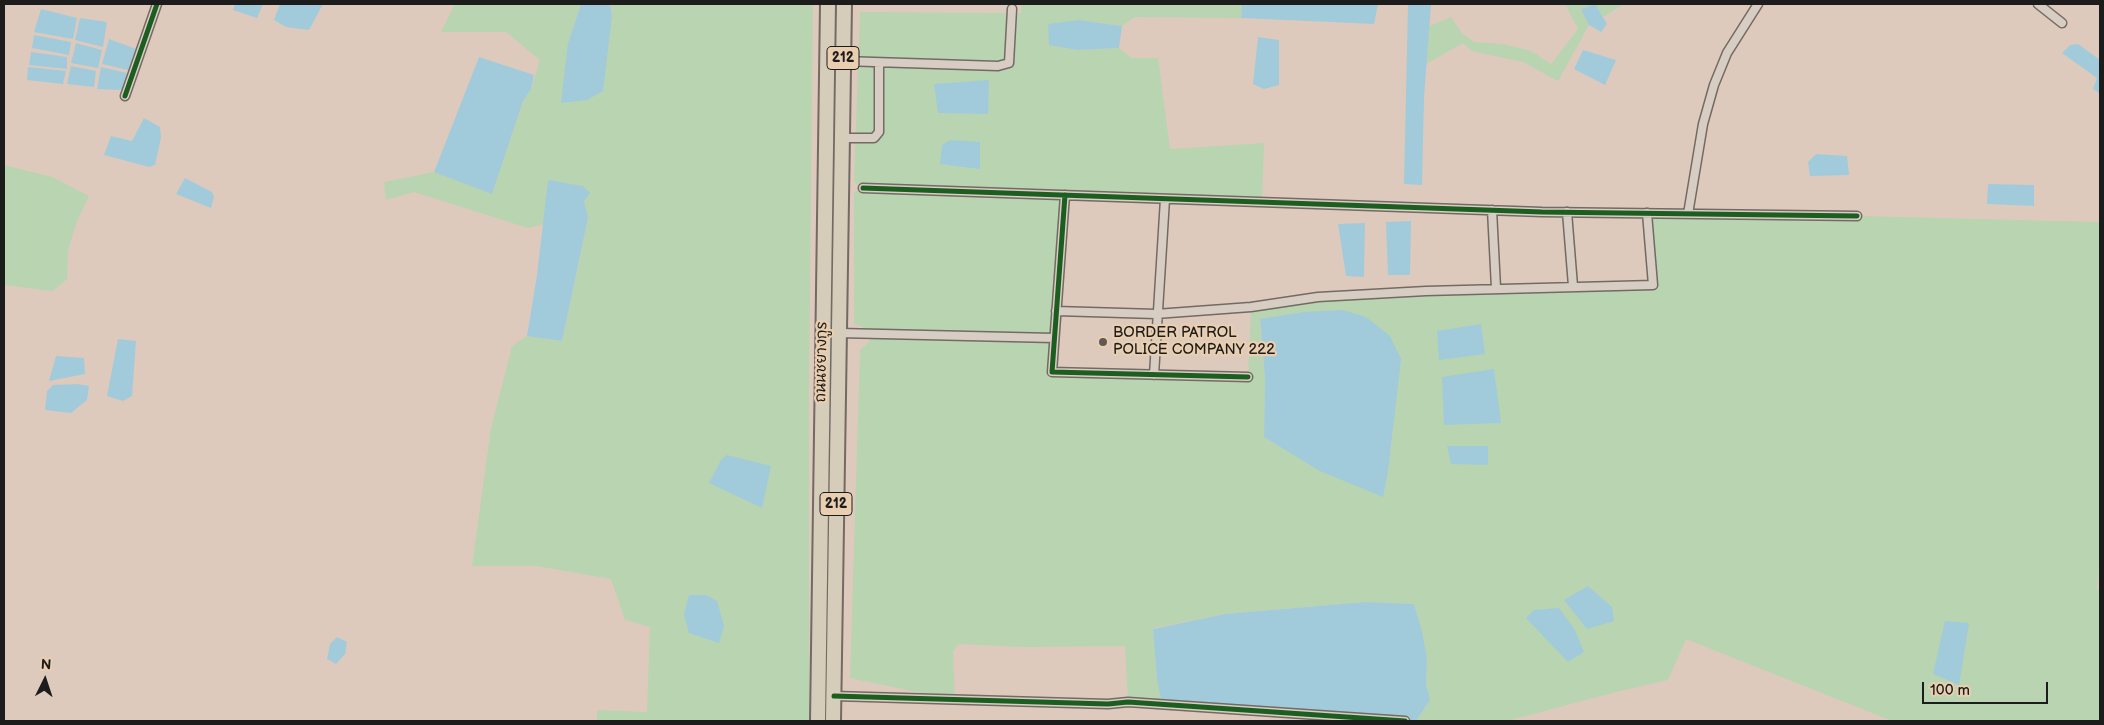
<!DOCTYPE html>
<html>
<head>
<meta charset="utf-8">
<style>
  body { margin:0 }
  #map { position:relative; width:2104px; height:725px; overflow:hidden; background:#ddcabd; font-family:"Balsamiq Sans",sans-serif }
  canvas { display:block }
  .frame { position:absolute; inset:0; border:5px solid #1c1c1c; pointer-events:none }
  .north { position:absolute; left:20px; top:655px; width:50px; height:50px; -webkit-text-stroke:4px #e9cfb0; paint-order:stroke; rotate:4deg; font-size:14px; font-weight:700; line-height:20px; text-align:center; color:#1c1c1c }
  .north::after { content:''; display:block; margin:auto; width:18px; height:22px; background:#1c1c1c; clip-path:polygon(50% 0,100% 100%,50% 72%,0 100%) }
  .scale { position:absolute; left:1922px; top:682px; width:126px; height:22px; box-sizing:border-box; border:2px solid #1c1c1c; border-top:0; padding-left:6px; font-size:15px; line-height:18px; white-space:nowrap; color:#1c1c1c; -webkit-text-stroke:4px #e9cfb0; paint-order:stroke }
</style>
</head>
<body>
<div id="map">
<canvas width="2104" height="725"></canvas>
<div class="frame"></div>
<div class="north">N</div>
<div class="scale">100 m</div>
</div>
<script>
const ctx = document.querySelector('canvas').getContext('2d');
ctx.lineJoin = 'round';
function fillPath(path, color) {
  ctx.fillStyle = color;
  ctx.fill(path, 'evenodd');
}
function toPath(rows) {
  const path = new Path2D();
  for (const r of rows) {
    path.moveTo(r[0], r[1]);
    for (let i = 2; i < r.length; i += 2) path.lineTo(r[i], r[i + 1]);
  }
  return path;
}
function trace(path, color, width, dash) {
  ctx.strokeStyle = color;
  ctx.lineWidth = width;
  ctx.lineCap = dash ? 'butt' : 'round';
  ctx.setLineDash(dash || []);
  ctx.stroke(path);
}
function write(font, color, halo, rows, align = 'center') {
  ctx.font = font + ' "Balsamiq Sans","Playpen Sans Thai",sans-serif';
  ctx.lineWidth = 4.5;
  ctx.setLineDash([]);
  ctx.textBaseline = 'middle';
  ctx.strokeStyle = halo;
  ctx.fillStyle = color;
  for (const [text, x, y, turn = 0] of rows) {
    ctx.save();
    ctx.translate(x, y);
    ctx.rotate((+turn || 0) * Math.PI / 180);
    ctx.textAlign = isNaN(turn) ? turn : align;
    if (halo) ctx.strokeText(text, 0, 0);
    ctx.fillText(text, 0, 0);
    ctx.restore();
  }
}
fillPath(toPath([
  [455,4,581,4,568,43,612,16,610,4,813,4,809,377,809,721,597,721,597,710,647,712,650,627,625,620,611,579,537,566,472,566,491,428,512,346,527,336,562,341,588,219,584,201,548,180,544,224,528,228,414,192,386,200,384,182,434,172,492,193,523,101,531,89,540,60,506,32,441,32],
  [1021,4,1242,4,1241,18,1135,17,1122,26,1079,20,1078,50,1119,48,1132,58,1158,58,1170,149,1264,143,1262,202,1065,195,1052,371,1248,377,1251,307,1318,297,1652,285,1647,213,1857,216,2100,222,2100,555,2097,589,2100,591,2100,721,1892,721,1686,639,1668,680,1616,692,1507,721,1416,721,1430,700,1426,684,1427,658,1422,631,1414,604,1365,602,1225,614,1153,628,1157,680,1162,704,1128,702,1125,646,1023,647,958,644,953,652,955,700,850,678,860,350,878,333,854,324,854,192,862,188,854,182,860,12,1021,13],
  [1303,312,1394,421,1388,472,1383,496,1264,437,1265,379,1260,320],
  [1565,4,1624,4,1603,17,1594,4,1581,9,1589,25,1558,81,1523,62,1472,51,1463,43,1426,64,1429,26,1451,17,1462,33,1474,42,1503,44,1531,51,1551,64,1578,29],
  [4,165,52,177,89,196,77,221,68,250,67,279,53,291,4,285]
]), '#b9d4b0');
fillPath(toPath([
  [235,4,263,4,257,18,233,10],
  [280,4,323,4,309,30,286,27,274,20],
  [581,4,610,4,612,16,603,91,587,100,561,103,568,43],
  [1242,4,1378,4,1374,24,1241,18],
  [1408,4,1431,4,1424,98,1422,185,1404,184],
  [1595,4,1607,24,1601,32,1589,25,1581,9],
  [41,9,77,18,73,39,34,32],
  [80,18,107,22,103,47,75,40],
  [1079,20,1122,26,1119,48,1078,50,1049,45,1048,24],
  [34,35,71,42,69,55,32,48],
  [1258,37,1279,40,1279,85,1264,89,1253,84],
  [109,39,136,49,128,70,102,64],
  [76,43,102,50,98,68,71,63],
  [2078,44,2100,60,2100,94,2093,89,2097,78,2062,53,2070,45],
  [1583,50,1616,60,1605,85,1574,69],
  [31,52,67,57,67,69,29,65],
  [479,57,534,75,531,89,523,101,492,194,434,172],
  [71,66,96,71,94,87,67,84],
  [28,67,66,71,63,84,27,80],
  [101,67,127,73,124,88,119,90,97,89],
  [989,80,988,114,938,113,934,84],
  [144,118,160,127,161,138,155,165,149,167,104,155,111,136,132,141],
  [950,140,980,142,980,169,940,164,942,145],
  [1816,154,1847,156,1849,175,1810,176,1808,162],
  [185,178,212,192,214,197,211,208,176,194],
  [548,180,583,186,590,193,584,201,588,218,562,341,527,336,537,275],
  [1988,184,2034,185,2034,206,1987,204],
  [1411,221,1410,275,1388,275,1386,222],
  [1365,223,1364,277,1346,276,1338,224],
  [1343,310,1366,317,1390,336,1401,359,1388,472,1383,497,1320,471,1264,437,1265,379,1260,319,1303,312],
  [1481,324,1485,354,1439,360,1437,331],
  [118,339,136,341,132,396,123,401,107,396],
  [56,356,84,358,85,374,49,381],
  [1494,369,1501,423,1444,425,1442,377],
  [77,384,89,386,87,400,71,413,45,410,47,391,53,385],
  [1447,446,1488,446,1488,465,1451,464],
  [727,455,771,466,762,508,709,483,721,460],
  [1588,586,1612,607,1614,621,1587,629,1564,600],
  [689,595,706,595,717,601,724,626,719,643,689,633,684,614],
  [1365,602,1414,604,1422,631,1427,658,1426,684,1430,700,1416,721,1162,704,1157,680,1153,629,1225,614],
  [1559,608,1575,630,1584,652,1568,662,1526,618,1534,610],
  [1945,621,1969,623,1959,685,1933,674],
  [337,637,347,642,345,654,336,664,327,659,330,644]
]), '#a1cbdb');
const street = toPath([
  [2038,4,2062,23],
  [843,61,998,66,1009,63,1012,9],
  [125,96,157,4],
  [841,138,874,138,879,132,879,63],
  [863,188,1542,212,1857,216],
  [1065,195,1052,372,1248,377],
  [1492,210,1496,288],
  [1567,212,1573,286],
  [1688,214,1703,124,1714,85,1727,53,1758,4],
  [1056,311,1156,314,1251,307,1318,297,1426,291,1653,285,1647,213],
  [839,333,1054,338],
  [1154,375,1165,199],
  [834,696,1108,704,1128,702,1405,721]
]);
const highway = toPath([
  [818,721,828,4],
  [833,721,844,4]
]);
trace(street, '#736a64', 11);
trace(highway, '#736a64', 18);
trace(street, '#d7cdc2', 8);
trace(highway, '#d5ccb9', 14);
trace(toPath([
  [125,96,157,4],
  [863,188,1542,212,1857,216],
  [1065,195,1052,372,1248,377],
  [834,696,1108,704,1128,702,1405,721]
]), '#1b5e20', 5);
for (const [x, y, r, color] of [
  [1103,342,5,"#605954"]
]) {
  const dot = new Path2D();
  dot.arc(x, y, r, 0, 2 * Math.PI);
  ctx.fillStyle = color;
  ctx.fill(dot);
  trace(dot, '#e9cfb0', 2);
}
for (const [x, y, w] of [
  [843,58,32],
  [836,504,32]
]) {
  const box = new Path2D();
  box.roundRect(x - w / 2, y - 11.5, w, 23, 4);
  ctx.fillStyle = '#e9cfb0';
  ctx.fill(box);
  trace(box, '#1c1c1c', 1);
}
write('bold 14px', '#1c1c1c', null, [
  ["212",843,58],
  ["212",836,504]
]);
write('15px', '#1c1c1c', '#e9cfb0', [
  ["BORDER PATROL",1113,333],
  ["POLICE COMPANY 222",1113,350]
], 'left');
write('15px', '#1c1c1c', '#e9cfb0', [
  ["ถนนชยางกูร",822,362,-89]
]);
</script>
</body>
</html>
